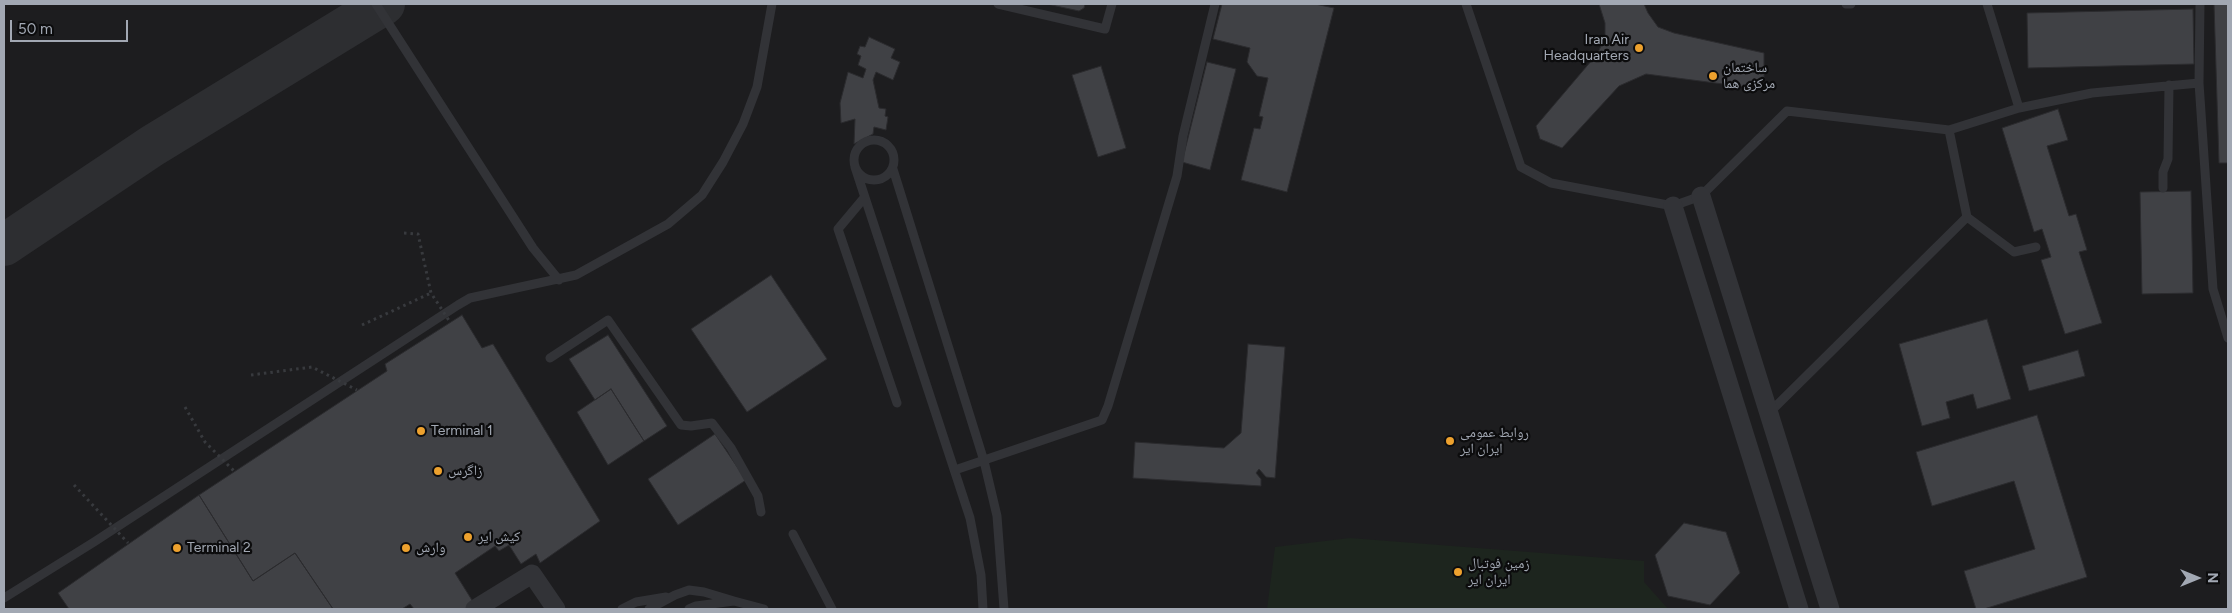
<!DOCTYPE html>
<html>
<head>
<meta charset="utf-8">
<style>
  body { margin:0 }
  #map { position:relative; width:2232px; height:613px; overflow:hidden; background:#111112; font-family:Figtree,sans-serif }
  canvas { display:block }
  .frame { position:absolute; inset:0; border:5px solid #a2a8b3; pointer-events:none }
  .north { position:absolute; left:2172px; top:553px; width:50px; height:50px; -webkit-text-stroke:4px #0c0c0d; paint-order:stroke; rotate:90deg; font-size:14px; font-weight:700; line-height:20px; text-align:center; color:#a2a8b3 }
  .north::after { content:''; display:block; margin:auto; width:18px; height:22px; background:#a2a8b3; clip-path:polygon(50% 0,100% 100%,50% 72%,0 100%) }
  .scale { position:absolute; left:10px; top:20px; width:118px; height:22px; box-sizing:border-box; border:2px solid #a2a8b3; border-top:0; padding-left:6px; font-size:15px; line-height:18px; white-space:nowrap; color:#a2a8b3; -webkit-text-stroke:4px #0c0c0d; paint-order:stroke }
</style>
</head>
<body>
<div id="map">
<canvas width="2232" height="613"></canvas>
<div class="frame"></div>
<div class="north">N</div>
<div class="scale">50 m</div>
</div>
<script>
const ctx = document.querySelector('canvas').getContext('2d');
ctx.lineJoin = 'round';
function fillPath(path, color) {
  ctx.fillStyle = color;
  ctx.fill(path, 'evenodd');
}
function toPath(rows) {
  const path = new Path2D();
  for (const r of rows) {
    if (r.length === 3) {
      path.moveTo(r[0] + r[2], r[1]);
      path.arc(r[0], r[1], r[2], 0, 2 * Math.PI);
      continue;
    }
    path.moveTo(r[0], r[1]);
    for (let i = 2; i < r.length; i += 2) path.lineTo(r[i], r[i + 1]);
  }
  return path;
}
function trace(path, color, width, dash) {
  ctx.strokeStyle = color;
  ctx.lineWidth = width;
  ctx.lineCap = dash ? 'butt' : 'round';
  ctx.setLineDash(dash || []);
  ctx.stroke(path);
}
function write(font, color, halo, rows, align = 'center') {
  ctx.font = font + ' Figtree,"Noto Naskh Arabic",sans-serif';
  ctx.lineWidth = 4.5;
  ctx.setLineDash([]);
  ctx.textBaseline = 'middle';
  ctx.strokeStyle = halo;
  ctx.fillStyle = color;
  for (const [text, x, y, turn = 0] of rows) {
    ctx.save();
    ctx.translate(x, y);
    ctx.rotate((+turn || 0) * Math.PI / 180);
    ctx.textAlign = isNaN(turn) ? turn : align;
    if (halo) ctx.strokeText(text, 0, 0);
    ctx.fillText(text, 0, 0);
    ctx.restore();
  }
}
fillPath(toPath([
  [4,4,2228,4,2228,609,4,609]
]), '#1d1d1f');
fillPath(toPath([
  [1350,538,1644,561,1644,582,1668,609,1267,609,1275,547]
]), '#1d251e');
trace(toPath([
  [4,245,152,146,384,4]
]), '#2d2e31', 42);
const building = toPath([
  [1047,4,1085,4,1084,8,1079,11,1047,4],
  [1222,4,1315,4,1334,8,1287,192,1241,180,1254,128,1260,129,1263,117,1259,116,1268,78,1257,76,1247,62,1250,48,1213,39,1222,4],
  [1599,4,1644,4,1648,13,1658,27,1674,33,1764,53,1764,78,1754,88,1646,74,1619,86,1562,148,1540,139,1536,126,1598,53,1605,36,1605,23,1599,4],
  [2214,4,2228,4,2228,163,2219,163,2214,4],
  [2193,9,2194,64,2028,68,2027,13,2193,9],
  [869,37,895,49,891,58,900,62,893,80,876,72,873,80,879,108,886,109,885,116,888,117,886,130,874,127,873,134,854,144,855,119,841,123,840,103,848,72,863,78,866,69,858,65,861,56,857,54,860,46,865,47,869,37],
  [1207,62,1236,69,1210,170,1182,162,1207,62],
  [1101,66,1126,148,1098,157,1072,75,1101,66],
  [2058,109,2068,140,2047,146,2069,216,2076,214,2087,250,2079,252,2102,323,2065,334,2041,260,2051,257,2042,229,2034,232,2002,128,2058,109],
  [2191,191,2193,293,2142,294,2140,192,2191,191],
  [771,275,827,359,747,412,691,329,771,275],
  [462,315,482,348,493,344,600,521,540,563,536,554,521,564,509,545,499,551,495,546,455,573,475,605,468,609,414,609,410,604,402,609,333,609,295,553,253,581,199,495,387,371,385,364,462,315],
  [1987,319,2011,399,1977,409,1973,394,1946,402,1950,418,1922,426,1899,344,1987,319],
  [608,335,667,426,644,441,611,389,595,400,569,359,608,335],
  [1248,344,1285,347,1275,478,1266,477,1259,469,1256,473,1261,479,1261,486,1133,478,1135,442,1224,448,1241,433,1248,344],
  [2078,350,2085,376,2029,391,2022,366,2078,350],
  [611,389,644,441,608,465,577,412,611,389],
  [2037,415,2087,577,1984,609,1976,609,1964,571,2035,549,2014,481,1932,506,1916,452,2037,415],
  [715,434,746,480,678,525,648,479,715,434],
  [199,495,253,581,295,553,333,609,69,609,58,593,199,495],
  [1684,523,1726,532,1740,573,1710,605,1668,596,1655,555,1684,523]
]);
fillPath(building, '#404145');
trace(building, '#2b2b2e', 1);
trace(toPath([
  [362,325,431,293]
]), '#383a3e', 3, [2.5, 4]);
trace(toPath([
  [376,4,533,248,559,280],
  [998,4,1105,29,1112,4],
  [1466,4,1521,167,1551,183,1673,206,1701,196,1787,111,1949,130,2019,108,2092,93,2199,83],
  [1846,4,1851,4],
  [1987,4,2019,108],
  [2200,4,2199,83,2213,289,2228,338],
  [874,160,20],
  [855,167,970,518,981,575,983,609],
  [893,169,984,461,997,516,1004,609],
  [2163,188,2163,172,2168,159,2169,85],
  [864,198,838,229,897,403],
  [1967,217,2014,252,2036,247],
  [550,358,608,320,681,425,691,426,712,423,731,448,758,496,761,512],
  [1769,413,1967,217,1949,130],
  [955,470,1102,420,1108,406,1177,176,1183,136,1215,4],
  [793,534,832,609],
  [4,598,94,542,458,305,470,298,576,275,668,224,702,195,723,162,743,124,757,87,772,4],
  [622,609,636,602,666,597],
  [649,609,675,595,689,590,704,592,734,601],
  [689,609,696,606,734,601,764,609]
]), '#323337', 9);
trace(toPath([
  [1701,196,1830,609],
  [1673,206,1799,609],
  [475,609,532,574,556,609]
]), '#323337', 19);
trace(toPath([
  [404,233,418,234,431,293,450,322],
  [251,375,312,367,357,390],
  [185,407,205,442,235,472],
  [74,485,128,543]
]), '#383a3e', 3, [2.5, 4]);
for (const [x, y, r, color] of [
  [1639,48,5,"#eda12e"],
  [1713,76,5,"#eda12e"],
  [421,431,5,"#eda12e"],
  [1450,441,5,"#eda12e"],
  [438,471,5,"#eda12e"],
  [468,537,5,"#eda12e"],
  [177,548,5,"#eda12e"],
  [406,548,5,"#eda12e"],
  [1458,572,5,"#eda12e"]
]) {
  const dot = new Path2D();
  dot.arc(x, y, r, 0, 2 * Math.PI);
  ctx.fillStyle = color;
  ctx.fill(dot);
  trace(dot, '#0c0c0d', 2);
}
write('14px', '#a2a8b3', '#0c0c0d', [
  ["Iran Air",1629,40,"right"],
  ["Headquarters",1629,56,"right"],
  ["ساختمان",1723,68],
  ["مرکزی هما",1723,84],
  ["Terminal 1",431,431],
  ["روابط عمومی",1460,433],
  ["ایران ایر",1460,449],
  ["زاگرس",448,471],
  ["کیش ایر",478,537],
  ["Terminal 2",187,548],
  ["وارش",416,548],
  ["زمین فوتبال",1468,564],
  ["ایران ایر",1468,580]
], 'left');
</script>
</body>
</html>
